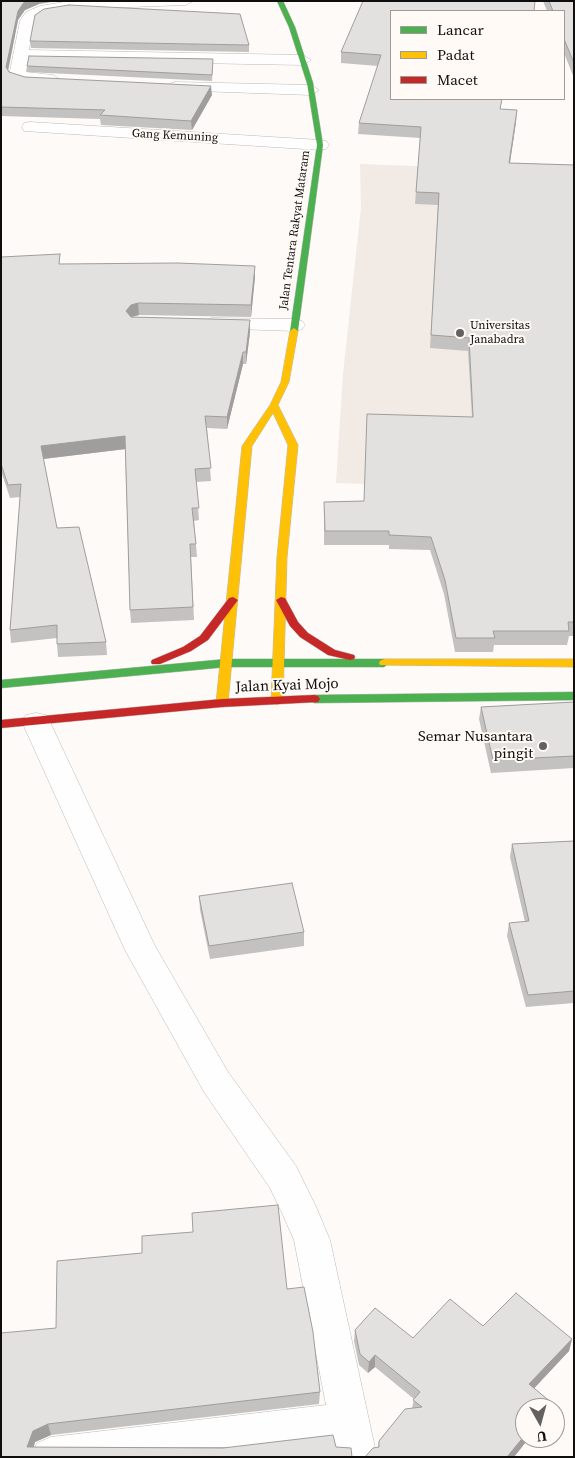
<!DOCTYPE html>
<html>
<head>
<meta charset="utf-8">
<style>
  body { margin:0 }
  #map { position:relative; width:575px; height:1458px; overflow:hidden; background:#fdfaf8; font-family:"Source Serif 4",serif }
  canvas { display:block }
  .frame { position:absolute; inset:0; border:2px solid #100e0c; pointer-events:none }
  .legend { position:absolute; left:390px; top:10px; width:175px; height:90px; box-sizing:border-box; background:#fffaf6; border:1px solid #9f9c98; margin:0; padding:6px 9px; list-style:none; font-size:15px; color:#100e0c }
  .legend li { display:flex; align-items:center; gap:10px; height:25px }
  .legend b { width:25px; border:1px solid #9f9c98 }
  .north { position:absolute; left:515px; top:1398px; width:50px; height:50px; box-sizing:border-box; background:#fffaf6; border:1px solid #9f9c98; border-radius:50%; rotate:173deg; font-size:14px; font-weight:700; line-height:20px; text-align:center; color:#100e0c }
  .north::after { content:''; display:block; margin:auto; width:18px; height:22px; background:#63615f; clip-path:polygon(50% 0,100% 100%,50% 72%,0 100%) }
</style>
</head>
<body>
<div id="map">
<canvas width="575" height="1458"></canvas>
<div class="frame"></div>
<ul class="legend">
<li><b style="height:6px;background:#4caf50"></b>Lancar</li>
<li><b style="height:6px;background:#ffc107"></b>Padat</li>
<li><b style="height:6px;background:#c62828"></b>Macet</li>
</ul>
<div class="north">U</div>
</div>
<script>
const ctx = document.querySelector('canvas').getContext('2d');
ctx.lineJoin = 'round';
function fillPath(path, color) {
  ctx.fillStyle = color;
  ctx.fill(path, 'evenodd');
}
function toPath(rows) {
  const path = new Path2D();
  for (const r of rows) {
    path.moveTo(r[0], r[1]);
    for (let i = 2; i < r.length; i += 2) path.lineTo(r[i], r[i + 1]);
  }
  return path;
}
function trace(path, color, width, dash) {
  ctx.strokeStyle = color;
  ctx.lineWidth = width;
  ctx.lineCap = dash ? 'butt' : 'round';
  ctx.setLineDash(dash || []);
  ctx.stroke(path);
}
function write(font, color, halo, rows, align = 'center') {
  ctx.font = font + ' "Source Serif 4",serif';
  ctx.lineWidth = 4;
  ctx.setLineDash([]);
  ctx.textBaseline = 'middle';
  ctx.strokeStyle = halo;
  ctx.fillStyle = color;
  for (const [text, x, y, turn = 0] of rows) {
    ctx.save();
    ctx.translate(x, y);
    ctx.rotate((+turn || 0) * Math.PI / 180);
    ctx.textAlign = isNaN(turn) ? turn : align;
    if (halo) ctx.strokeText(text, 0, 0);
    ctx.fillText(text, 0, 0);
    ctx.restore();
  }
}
fillPath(toPath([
  [360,164,574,172,574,490,336,483,343,374,361,208]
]), '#f2eae4');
const street = toPath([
  [70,1,193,1,186,5,74,9,44,14,34,21,29,50,303,55,311,60,303,65,28,60,26,72,53,75,61,80,53,85,11,79,9,76,20,21,26,12,40,6,70,1],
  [175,82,311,85,319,90,311,95,169,90,167,87,169,84,175,82],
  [30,122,320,140,326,141,329,145,326,149,320,150,24,131,22,127,24,123,30,122],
  [212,318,295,319,302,321,305,325,302,329,295,331,205,328,202,324,205,320,212,318],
  [36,713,46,715,50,722,155,946,228,1072,296,1166,317,1209,330,1240,377,1457,337,1457,334,1444,224,1457,31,1457,37,1443,51,1437,326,1405,294,1240,282,1213,270,1188,204,1092,125,950,22,722,26,715,36,713]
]);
const fast = toPath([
  [277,1,283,1,295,27,313,83,323,145,298,331,294,334,290,331,317,145,307,83,289,27,277,1],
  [227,659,384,659,389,663,384,667,227,667,1,688,1,680,227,659],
  [574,692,574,700,314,703,308,699,314,695,574,692]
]);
const slow = toPath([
  [294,328,298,331,289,382,278,405,298,445,287,557,283,701,277,705,271,701,277,557,288,445,273,413,252,446,228,703,222,707,216,703,242,446,270,405,281,382,290,331,294,328],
  [384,659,574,659,574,667,380,665,379,663,380,661,384,659]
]);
const jam = toPath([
  [233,597,238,600,208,640,191,651,160,664,152,664,151,662,152,660,183,647,200,636,229,598,233,597],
  [281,597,285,598,298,622,308,633,335,650,354,655,355,657,354,659,350,660,328,655,300,637,290,626,276,600,281,597],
  [314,695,318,696,320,699,318,702,222,707,1,728,1,720,222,699,314,695]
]);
trace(street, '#bcb9b8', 1);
trace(fast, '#bcb9b8', 1);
trace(slow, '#bcb9b8', 1);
trace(jam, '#bcb9b8', 1);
fillPath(street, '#fffefe');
fillPath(fast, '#4caf50');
fillPath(slow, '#ffc107');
fillPath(jam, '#c62828');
fillPath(toPath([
  [1,1,39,4,25,10,18,20,8,70,9,72,25,77,212,95,192,130,101,125,100,119,1,116],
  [543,1,574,1,574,78,564,53,564,11,547,11],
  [391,11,501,109,516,122,510,163,574,165,574,636,569,636,567,645,494,645,493,652,455,652,444,594,430,550,389,549,389,545,324,545,324,502,364,501,472,417,468,351,430,348,438,205,415,204,420,138,358,134,359,123,378,66,341,63,341,52],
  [30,41,249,45,249,52,31,48],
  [213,65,212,81,27,72,27,66],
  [1,257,61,264,255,277,251,317,139,315,132,317,250,320,250,332,246,364,243,364,227,429,207,428,211,481,196,482,199,520,194,521,197,557,191,557,194,620,131,623,130,610,125,449,43,459,57,528,106,642,107,655,58,657,57,644,57,638,11,643,10,630,20,497,10,498,1,471],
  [574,702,574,768,491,773,479,719,481,707],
  [574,841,574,1003,526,1007,507,936,509,923,525,922,510,857,512,844],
  [199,896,304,932,304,946,210,959,200,910],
  [287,1289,320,1392,319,1404,51,1435,35,1442,34,1447,336,1447,1,1457,56,1328],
  [483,1326,572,1339,569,1351,534,1388,552,1403,550,1408,525,1408,525,1438,529,1438,514,1457,378,1447,379,1441,412,1408,414,1399,375,1367,368,1373,359,1365,354,1341,355,1330,413,1338]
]), '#c3c2c0');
fillPath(toPath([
  [25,1,57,1,39,4,25,10,18,20,7,76,6,67,18,11],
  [211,86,212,95,192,130,191,121],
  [517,110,516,122,508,175,509,163],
  [255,266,255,277,251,317,251,305],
  [138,303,139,315,131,317,126,311,131,305],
  [250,320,250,332,246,364,246,352],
  [243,352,243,364,227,429,227,417],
  [125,436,126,449,43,459,41,446],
  [572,1339,569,1351,527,1396,529,1384],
  [375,1355,375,1367,368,1373,369,1362],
  [48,1424,51,1435,35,1442,30,1457,27,1447,33,1431],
  [525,1435,525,1438,529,1438,514,1457,507,1457]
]), '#9f9e9c');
const building = toPath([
  [1,1,25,1,18,11,6,67,9,72,25,77,211,86,191,121,100,115,105,110,1,107,1,1],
  [363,1,535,1,534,11,391,11,391,99,502,99,500,109,517,110,509,163,574,165,574,622,568,622,569,631,493,631,495,638,456,638,445,580,431,537,389,535,389,531,325,531,324,502,364,501,367,414,473,417,469,338,431,335,439,193,416,192,421,127,359,123,381,55,341,52,363,1],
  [549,1,574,1,574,63,564,39,564,11,553,11,549,1],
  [69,5,240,14,249,45,30,41,35,15,44,9,69,5],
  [29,56,213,59,212,75,27,66,29,56],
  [60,254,59,264,177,263,255,266,251,305,138,303,131,305,126,311,131,317,250,320,246,352,243,352,227,417,205,416,211,468,195,469,199,508,192,508,196,544,190,544,193,607,130,610,125,436,41,446,57,528,79,527,106,642,57,644,57,625,10,630,21,484,8,485,1,464,1,257,60,254],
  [574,702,574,756,493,760,481,707,574,702],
  [574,841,574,991,528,995,509,923,529,921,512,844,574,841],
  [292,883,304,932,209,946,199,896,292,883],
  [278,1205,287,1289,304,1287,313,1332,320,1392,48,1424,33,1431,27,1447,223,1448,333,1435,336,1447,351,1448,352,1457,1,1457,1,1333,56,1328,57,1261,142,1253,142,1236,193,1232,192,1213,278,1205],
  [516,1293,572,1339,529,1384,552,1403,547,1408,525,1408,525,1435,507,1457,365,1457,373,1448,379,1447,379,1441,405,1409,422,1407,413,1400,420,1392,375,1355,369,1362,360,1354,355,1330,375,1308,413,1338,450,1299,483,1326,516,1293]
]);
fillPath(building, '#e3e1df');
trace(building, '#9f9e9c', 1);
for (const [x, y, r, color] of [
  [460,333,5,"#63615f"],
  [543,746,5,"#63615f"]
]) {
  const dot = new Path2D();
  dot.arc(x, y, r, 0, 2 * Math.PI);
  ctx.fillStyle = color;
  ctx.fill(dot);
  trace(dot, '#fffaf6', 2);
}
write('12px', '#100e0c', '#fffaf6', [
  ["Gang Kemuning",175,136,3],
  ["Jalan Tentara Rakyat Mataram",295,230,-82]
]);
write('12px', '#100e0c', '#fffaf6', [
  ["Universitas",470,326],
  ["Janabadra",470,340]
], 'left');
write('15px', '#100e0c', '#fffaf6', [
  ["Jalan Kyai Mojo",287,686,-2]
]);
write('15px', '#100e0c', '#fffaf6', [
  ["Semar Nusantara",533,737],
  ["pingit",533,754]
], 'right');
</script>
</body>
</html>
